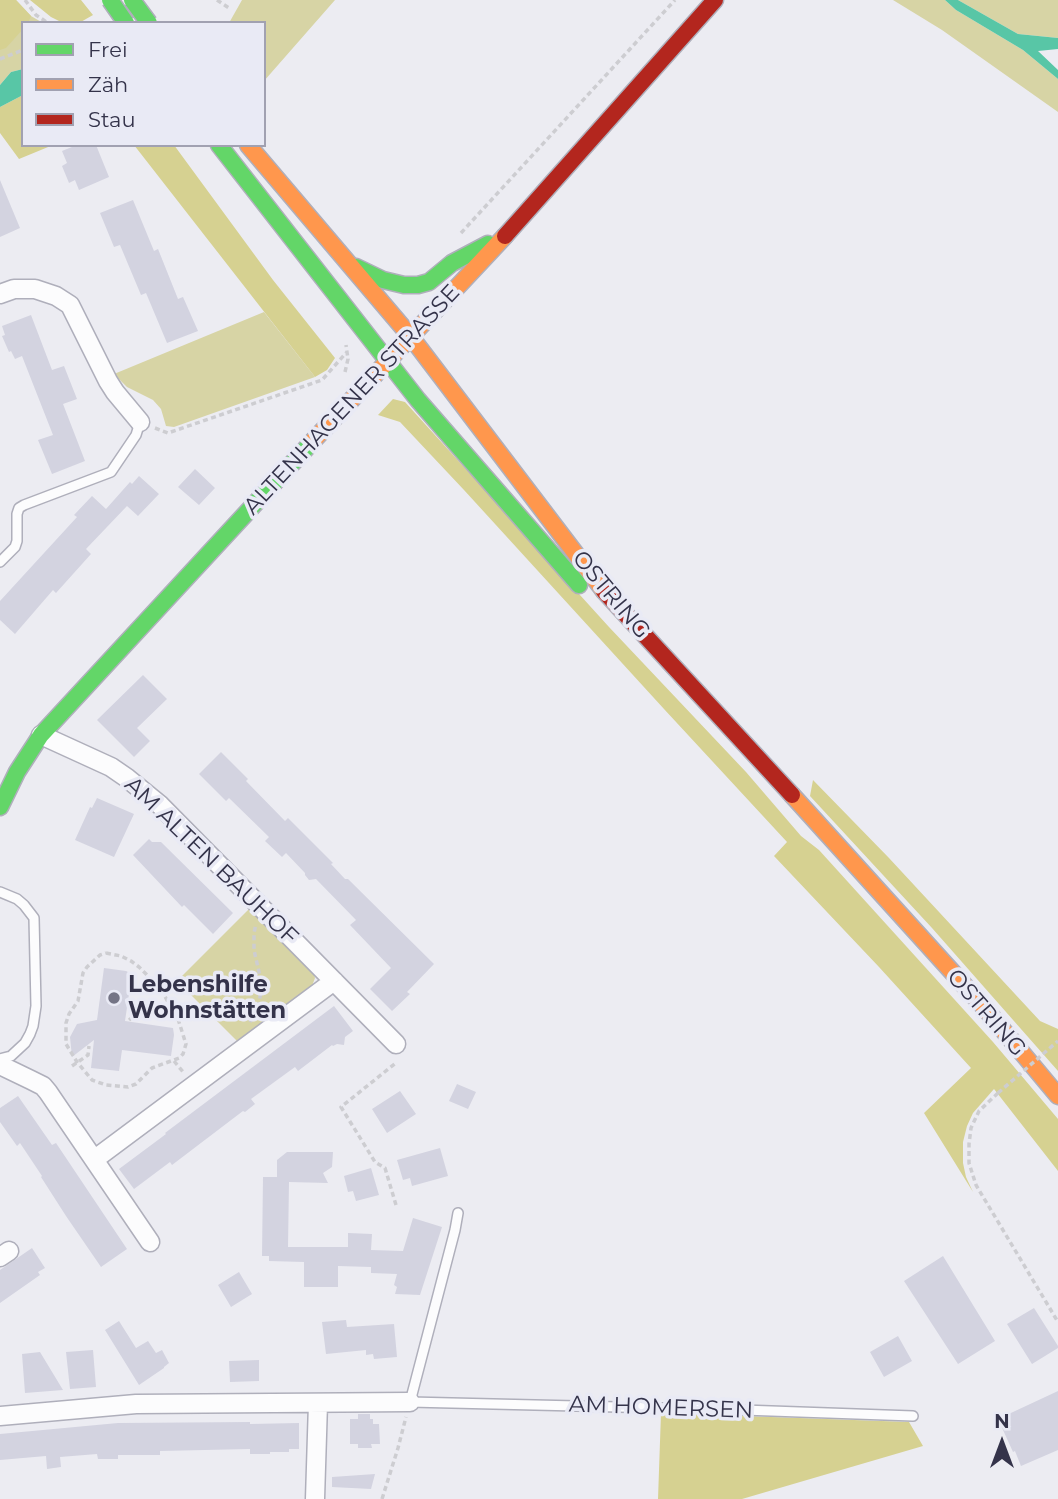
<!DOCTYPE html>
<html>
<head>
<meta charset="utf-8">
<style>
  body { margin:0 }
  #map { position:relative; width:1058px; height:1499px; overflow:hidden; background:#ececf2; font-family:Montserrat,sans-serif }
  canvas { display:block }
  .legend { position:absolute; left:21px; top:21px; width:245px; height:126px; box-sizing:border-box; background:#e9eaf5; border:2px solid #a1a1b1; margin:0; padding:9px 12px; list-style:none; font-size:21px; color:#34334a }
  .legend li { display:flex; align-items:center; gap:14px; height:35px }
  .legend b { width:35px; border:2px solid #a1a1b1 }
  .north { position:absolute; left:967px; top:1408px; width:70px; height:70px; -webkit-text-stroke:5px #e9eaf5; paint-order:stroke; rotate:0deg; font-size:19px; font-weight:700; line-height:28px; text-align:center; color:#34334a }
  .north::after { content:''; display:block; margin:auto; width:24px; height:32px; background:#34334a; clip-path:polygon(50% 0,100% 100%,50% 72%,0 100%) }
</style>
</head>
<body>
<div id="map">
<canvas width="1058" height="1499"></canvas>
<ul class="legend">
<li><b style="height:9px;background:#63d668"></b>Frei</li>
<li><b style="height:9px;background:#ff974d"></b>Zäh</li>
<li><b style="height:9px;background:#b3261e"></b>Stau</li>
</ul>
<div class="north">N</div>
</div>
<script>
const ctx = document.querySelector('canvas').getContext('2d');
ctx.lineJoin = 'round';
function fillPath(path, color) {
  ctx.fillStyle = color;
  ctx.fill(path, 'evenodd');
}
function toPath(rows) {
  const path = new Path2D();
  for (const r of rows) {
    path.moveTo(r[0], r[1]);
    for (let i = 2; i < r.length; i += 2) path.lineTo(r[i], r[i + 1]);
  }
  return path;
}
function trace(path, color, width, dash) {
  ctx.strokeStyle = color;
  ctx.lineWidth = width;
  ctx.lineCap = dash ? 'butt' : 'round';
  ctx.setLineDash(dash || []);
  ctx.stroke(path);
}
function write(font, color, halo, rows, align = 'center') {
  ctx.font = font + ' Montserrat,sans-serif';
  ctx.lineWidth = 7;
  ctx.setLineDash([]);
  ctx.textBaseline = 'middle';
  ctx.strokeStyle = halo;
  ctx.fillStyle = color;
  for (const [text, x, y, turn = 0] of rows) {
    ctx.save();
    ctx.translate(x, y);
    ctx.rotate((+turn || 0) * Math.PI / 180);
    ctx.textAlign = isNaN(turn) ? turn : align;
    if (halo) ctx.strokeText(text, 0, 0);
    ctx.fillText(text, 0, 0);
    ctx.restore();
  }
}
fillPath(toPath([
  [0,0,16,0,31,16,43,23,23,23,23,69,11,72,0,85],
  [242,0,335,0,264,81,264,23,229,23],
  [893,0,945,0,956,10,1023,50,1058,79,1058,112,942,30],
  [958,0,1058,0,1058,38,1018,34],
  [264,312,315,377,174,427,166,426,161,409,153,400,127,387,114,374],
  [250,908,313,970,315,978,312,986,238,1042,177,981]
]), '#d7d4a5');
fillPath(toPath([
  [0,0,16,0,31,16,28,23,23,23,23,29,6,48,0,50],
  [30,0,81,0,93,15,79,23,63,23,51,17],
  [23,95,23,145,53,145,19,159,0,133,0,107],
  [134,145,174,145,273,280,335,358,327,370,315,377],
  [393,399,405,402,609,627,746,772,801,836,819,850,993,1042,1058,1119,1058,1171,994,1089,973,1113,967,1126,963,1142,963,1163,966,1177,973,1192,924,1113,971,1068,879,967,774,856,787,842,664,709,464,490,400,422,378,415],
  [813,780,889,858,1040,1021,1058,1029,1058,1071,932,928,810,796],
  [661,1413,909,1422,923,1446,742,1499,658,1499]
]), '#d6d191');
fillPath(toPath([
  [945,0,958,0,1018,34,1058,38,1058,49,1038,51,1058,70,1058,79,1023,50,956,10],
  [23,69,23,95,0,107,0,85,11,72]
]), '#58c6a6');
fillPath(toPath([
  [77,145,96,145,109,177,79,190,75,180,69,183,62,166,67,163,62,151],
  [0,180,20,228,0,237],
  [133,200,154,251,158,249,178,299,183,297,198,331,167,343,146,293,141,295,120,245,114,247,100,213],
  [31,315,52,370,64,366,77,399,63,404,85,461,52,474,38,440,53,435,22,356,15,359,11,351,9,352,2,336,5,335,2,326],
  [195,469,215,488,199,505,178,487],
  [139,476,159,494,138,516,127,506,86,549,91,554,56,593,53,590,15,634,0,620,0,601,77,517,74,515,92,496,106,509,130,482,132,484],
  [143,675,167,699,137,728,150,741,134,757,97,720],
  [221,752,248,779,246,781,285,821,288,818,333,863,331,864,345,879,348,879,434,964,407,992,410,994,392,1011,370,989,391,968,350,925,356,920,316,879,309,880,305,875,305,873,286,853,282,857,265,841,269,837,229,798,226,801,199,774],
  [97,798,134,814,114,857,75,840,90,807,92,808],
  [149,839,152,842,161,842,233,913,213,934,184,905,182,907,133,855],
  [104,968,126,971,132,974,125,1021,173,1028,174,1035,171,1056,122,1050,119,1071,91,1068,94,1040,72,1057,70,1037,77,1024,97,1020],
  [334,1006,353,1031,345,1037,344,1045,337,1044,333,1046,332,1045,298,1071,295,1067,251,1099,255,1104,245,1112,243,1111,172,1165,170,1162,134,1189,119,1169,166,1134,165,1133],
  [457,1084,476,1092,468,1109,449,1101],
  [400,1091,416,1114,387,1133,372,1109],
  [18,1096,52,1145,56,1143,127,1249,101,1267,66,1216,41,1177,42,1176,20,1143,17,1146,0,1122,0,1108],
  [440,1148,448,1176,412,1186,410,1178,403,1180,397,1160],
  [287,1152,333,1152,332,1167,323,1173,328,1183,289,1182,288,1247,348,1247,348,1233,372,1234,371,1250,403,1251,413,1218,442,1227,420,1295,395,1294,397,1287,394,1285,397,1274,371,1273,371,1267,338,1266,338,1287,304,1287,304,1262,269,1261,269,1256,262,1256,263,1177,277,1177,277,1160],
  [371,1168,379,1195,356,1201,353,1191,348,1192,344,1176],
  [32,1248,45,1268,38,1272,40,1275,0,1303,0,1270],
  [943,1256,995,1341,958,1364,904,1281],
  [239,1272,252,1294,231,1307,218,1285],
  [1034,1308,1058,1346,1058,1348,1032,1364,1007,1324],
  [346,1320,347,1327,394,1324,397,1357,374,1359,373,1354,366,1355,366,1350,326,1354,322,1322],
  [119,1321,136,1348,148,1341,156,1353,162,1350,169,1363,164,1367,164,1368,139,1385,105,1330],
  [898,1336,912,1361,884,1377,870,1352],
  [93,1350,96,1387,70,1389,66,1352],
  [40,1352,63,1390,25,1393,22,1354],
  [259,1360,259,1381,230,1382,229,1361],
  [1058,1391,1058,1450,1021,1466,1015,1451,1013,1452,998,1419],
  [358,1414,370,1414,370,1419,373,1419,373,1424,379,1424,380,1444,371,1444,372,1448,358,1448,358,1444,350,1444,350,1419,358,1419],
  [250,1422,250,1424,299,1423,299,1449,289,1449,289,1452,270,1452,270,1454,250,1454,250,1449,160,1451,160,1455,118,1455,118,1459,98,1459,97,1454,60,1457,61,1467,47,1469,46,1456,0,1460,0,1434,118,1423],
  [375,1474,371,1489,332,1487,332,1477]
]), '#d3d3e0');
const lane = toPath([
  [0,562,15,547,17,541,17,514,19,508,24,505,111,472,136,435,140,422],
  [0,892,17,899,24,905,34,918,36,1006,33,1026,30,1034,25,1043,11,1056,0,1059],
  [458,1213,455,1230,410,1402,743,1410,913,1416]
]);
const street = toPath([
  [0,294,14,289,35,289,56,296,70,305,108,381,115,392,140,422],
  [41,735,111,767,127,778,160,805,396,1044],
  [0,1065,31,1080,43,1086,48,1092,150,1242],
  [95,1159,334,981],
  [0,1257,9,1251],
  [0,1416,136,1404,410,1402],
  [315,1499,318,1403]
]);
const fast = toPath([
  [219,145,418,400,579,585],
  [356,267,383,280,404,285,418,285,429,282,452,263,488,244],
  [0,807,17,772,41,735,312,442]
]);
const slow = toPath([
  [248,145,411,337,604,591],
  [312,442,505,236],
  [792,795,983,1006,1058,1096]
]);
const jam = toPath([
  [505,236,715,0],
  [604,591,792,795]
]);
trace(lane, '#afafbb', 12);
trace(street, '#afafbb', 21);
trace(fast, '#afafbb', 19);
trace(slow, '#afafbb', 19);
trace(jam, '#afafbb', 19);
trace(toPath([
  [25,0,36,15,48,23],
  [217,0,229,8],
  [0,59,23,50],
  [461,233,675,0],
  [345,372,348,359,346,345],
  [155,428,168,433,322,380,346,353],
  [106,953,121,956,131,961,139,967,160,988,178,1019,186,1044,183,1054,179,1058,152,1068,136,1084,128,1087,106,1085,92,1080,77,1062,66,1044,66,1023,69,1014,78,1001,83,973,87,967,100,955,106,953],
  [129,1020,135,1015,161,1011,171,1005],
  [250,1022,259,1003,262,985,254,950,254,933,256,924],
  [174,1061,184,1073],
  [72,1066,88,1055,89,1046],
  [998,1093,979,1111,971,1128,969,1144,969,1163,976,1185,1058,1322],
  [396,1205,385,1168,375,1162,341,1107,397,1062],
  [382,1499,398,1448,406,1417]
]), '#cdcdd1', 3.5, [5, 3.5]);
trace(lane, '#fcfcfd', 9);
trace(street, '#fcfcfd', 18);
trace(fast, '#63d668', 16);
trace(slow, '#ff974d', 16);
trace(jam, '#b3261e', 16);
const fastBridge = toPath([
  [110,0,126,23],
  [132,0,149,23]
]);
trace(fastBridge, '#afafbb', 19, []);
trace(toPath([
  [998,1093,1058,1041]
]), '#cdcdd1', 3.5, [5, 3.5]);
trace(fastBridge, '#63d668', 16);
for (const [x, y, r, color] of [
  [114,998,7,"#747485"]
]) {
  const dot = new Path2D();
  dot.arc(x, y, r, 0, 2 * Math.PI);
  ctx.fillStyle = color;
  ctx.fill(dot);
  trace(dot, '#e9eaf5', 2.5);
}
write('23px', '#34334a', '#e9eaf5', [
  ["ALTENHAGENER STRASSE",352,400,-47],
  ["OSTRING",611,595,50],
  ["AM ALTEN BAUHOF",211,861,44],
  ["OSTRING",986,1013,49],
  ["AM HOMERSEN",661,1408,2]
]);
write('bold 23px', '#34334a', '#e9eaf5', [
  ["Lebenshilfe",128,985],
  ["Wohnstätten",128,1011]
], 'left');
</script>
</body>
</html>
